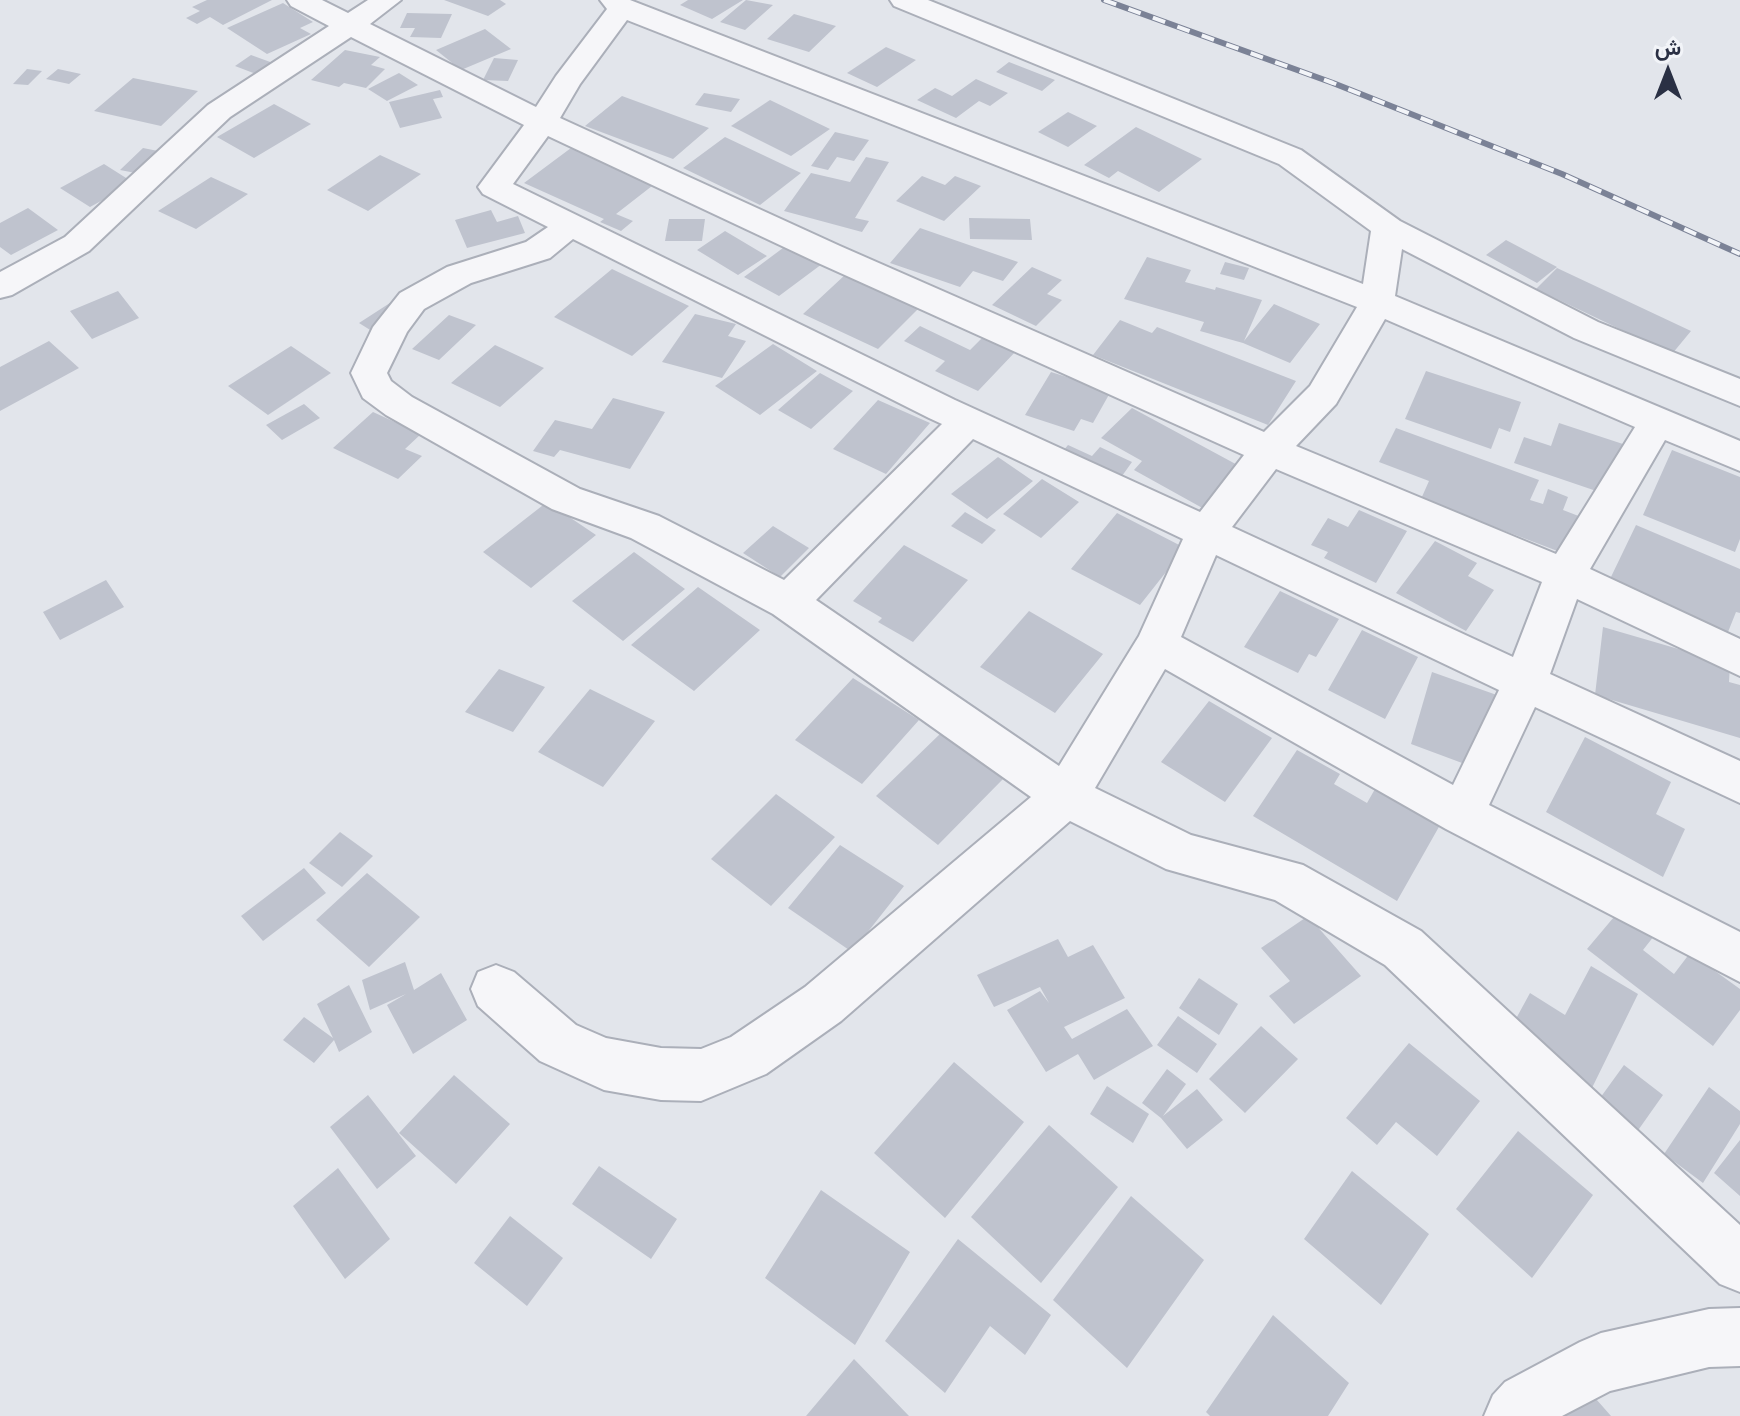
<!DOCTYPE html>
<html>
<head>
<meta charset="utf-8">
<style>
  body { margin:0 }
  #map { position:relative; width:1740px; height:1416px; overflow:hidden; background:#e2e5eb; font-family:Poppins,Vazirmatn,sans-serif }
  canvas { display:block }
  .north { position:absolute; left:1628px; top:32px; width:80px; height:80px; -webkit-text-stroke:6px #f2f4f8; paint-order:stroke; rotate:0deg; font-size:22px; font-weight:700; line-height:32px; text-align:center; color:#2a3044 }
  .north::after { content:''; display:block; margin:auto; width:28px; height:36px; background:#2a3044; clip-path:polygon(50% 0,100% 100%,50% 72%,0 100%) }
</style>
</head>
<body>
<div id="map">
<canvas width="1740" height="1416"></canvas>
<div class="north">ش</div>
</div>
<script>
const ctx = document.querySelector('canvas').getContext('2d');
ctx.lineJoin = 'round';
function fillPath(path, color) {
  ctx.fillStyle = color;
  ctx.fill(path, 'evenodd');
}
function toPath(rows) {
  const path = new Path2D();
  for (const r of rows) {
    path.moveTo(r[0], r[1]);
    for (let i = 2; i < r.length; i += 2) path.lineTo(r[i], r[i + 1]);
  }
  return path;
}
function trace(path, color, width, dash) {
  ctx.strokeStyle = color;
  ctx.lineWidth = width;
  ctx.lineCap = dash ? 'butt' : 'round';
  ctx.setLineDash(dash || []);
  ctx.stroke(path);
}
fillPath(toPath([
  [207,0,272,0,223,25,210,17,197,24,186,18,200,11,192,7],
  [444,0,500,0,506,4,488,16],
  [688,0,743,0,712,19,680,5],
  [746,0,773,5,745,30,720,22],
  [283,3,313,22,300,28,311,34,267,54,227,28],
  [407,13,452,14,441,38,410,37,415,28,400,28],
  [794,14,836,26,809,52,767,39],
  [485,29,511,49,461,70,436,50],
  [886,47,916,60,877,87,847,73],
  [345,50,380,57,371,65,385,69,366,88,344,83,339,87,311,80],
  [251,55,273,63,256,74,235,66],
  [494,58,518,60,508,81,483,80],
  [1009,62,1055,80,1042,91,996,72],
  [27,69,42,71,28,85,13,84],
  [58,69,81,74,69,84,46,79],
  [399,73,418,85,387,101,368,89],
  [133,78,198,91,161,126,94,111],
  [976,79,1008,93,990,106,979,101,956,118,917,100,935,88,952,96],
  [440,90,443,97,433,99,442,118,400,128,389,102],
  [704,93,740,99,731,112,695,105],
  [622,96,709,128,673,159,585,126],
  [770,100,830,129,791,156,731,126],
  [274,104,311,124,254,158,217,137],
  [1068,112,1097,126,1068,147,1038,132],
  [1136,127,1202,159,1159,192,1118,171,1109,178,1084,165],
  [835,132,869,140,854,161,837,157,828,170,811,166],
  [725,137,801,173,760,205,683,168],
  [143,148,168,153,146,175,120,170],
  [571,148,652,186,616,214,633,221,621,231,600,222,604,219,524,183],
  [380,155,421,174,368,211,327,190],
  [866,157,889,162,855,218,869,221,862,232,784,211,811,173,850,182],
  [104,164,134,183,90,207,60,188],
  [922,176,945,185,955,176,981,186,944,221,896,201],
  [211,177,248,194,196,229,158,211],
  [28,208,58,230,11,255,0,247,0,223],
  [491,210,497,222,518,216,525,233,467,248,455,220],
  [969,218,1030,219,1032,240,970,239],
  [669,219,705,219,702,241,665,241],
  [920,228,1018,262,1003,281,973,271,960,287,890,263],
  [725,231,767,256,738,275,697,250],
  [1506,240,1557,267,1537,283,1486,255],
  [787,245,822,264,779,296,744,277],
  [1147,257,1191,270,1185,282,1215,290,1216,287,1262,300,1244,341,1274,304,1320,324,1290,363,1243,343,1200,331,1204,322,1124,299],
  [1225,262,1249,268,1244,280,1220,274],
  [1032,267,1062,280,1047,294,1062,300,1036,326,992,305],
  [1557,268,1691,331,1672,354,1536,289],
  [612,269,689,306,632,356,554,317],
  [846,274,920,307,878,349,803,314],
  [118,291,139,318,92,339,70,311],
  [393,301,409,311,375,333,359,323],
  [695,314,736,324,728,336,746,341,722,378,662,362],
  [449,315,476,325,439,360,412,349],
  [1120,320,1152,333,1157,327,1296,381,1268,425,1093,355],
  [920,326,970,350,985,335,1017,350,978,391,935,371,945,361,904,341],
  [49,341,79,368,0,411,0,367],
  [773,344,817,371,760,415,715,386],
  [495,345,544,368,500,407,451,383],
  [291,346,331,373,268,415,228,386],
  [1426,371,1521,402,1510,432,1499,428,1491,449,1405,419],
  [1051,372,1111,391,1093,423,1081,419,1074,431,1025,415],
  [820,373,853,391,811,429,778,410],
  [613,398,665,412,630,469,560,450,554,457,533,451,555,420,592,429],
  [878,400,930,423,886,474,833,449],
  [304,404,320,418,282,440,266,425],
  [1132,408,1243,468,1206,510,1134,470,1142,461,1101,438],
  [373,412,421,434,405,449,422,456,398,479,333,448],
  [1559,423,1629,446,1614,497,1514,463,1524,437,1551,446],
  [1396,428,1539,480,1530,500,1543,504,1548,489,1568,497,1563,510,1602,525,1589,563,1421,499,1429,481,1379,462],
  [1068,445,1092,456,1100,447,1132,462,1117,483,1059,456],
  [1672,450,1740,477,1740,539,1735,552,1643,515],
  [998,457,1033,481,987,519,951,494],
  [1042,479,1079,502,1041,538,1003,514],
  [547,502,596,535,531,588,483,552],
  [1359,510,1407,531,1376,583,1324,558,1328,552,1311,545,1328,518,1348,527],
  [965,512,996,530,982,544,951,526],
  [1117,513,1185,548,1140,605,1071,569],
  [1636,525,1740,569,1740,613,1736,612,1728,632,1610,579],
  [773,526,809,548,780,577,743,553],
  [1435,541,1477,563,1468,576,1494,590,1466,631,1396,593],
  [904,545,968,580,913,642,878,622,882,618,853,601],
  [634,552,685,589,623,641,572,601],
  [106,580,124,607,60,640,43,612],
  [698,587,760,630,694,691,631,645],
  [1280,591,1339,619,1316,657,1309,654,1298,673,1244,647],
  [1029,611,1103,654,1055,713,980,667],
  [1603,627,1730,664,1729,682,1740,685,1740,738,1595,695],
  [1362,630,1418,657,1385,719,1328,690],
  [499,669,545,687,513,732,465,712],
  [1432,672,1508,699,1489,773,1411,744],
  [853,678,919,720,862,784,795,740],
  [590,689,655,721,603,787,538,752],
  [1209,701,1272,738,1225,802,1161,762],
  [942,732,1004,778,938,845,876,796],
  [1585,737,1671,782,1656,814,1685,829,1663,877,1546,812],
  [1297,750,1340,774,1334,784,1367,803,1375,789,1440,825,1397,901,1253,816],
  [776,794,835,837,771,906,711,859],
  [340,832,373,856,342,887,309,863],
  [840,845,904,886,852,952,788,908],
  [304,868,326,893,263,941,241,916],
  [367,873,420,917,369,967,316,920],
  [1619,911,1654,936,1643,950,1674,974,1690,953,1740,989,1740,1010,1713,1046,1587,949],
  [1308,916,1361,976,1294,1024,1269,996,1290,981,1261,948],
  [1058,939,1068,957,1093,945,1125,998,1064,1027,1072,1039,1127,1009,1153,1046,1094,1080,1078,1054,1046,1072,1007,1010,1040,991,1049,1003,1040,987,994,1007,977,975],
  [405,962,414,990,441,973,467,1020,413,1054,387,1005,406,994,370,1010,362,980],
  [1591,966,1638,994,1590,1092,1506,1037,1530,993,1565,1015],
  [1199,978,1238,1004,1219,1035,1179,1008],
  [349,985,372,1032,339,1052,334,1040,314,1063,283,1040,304,1017,333,1038,317,1004],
  [1178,1016,1217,1044,1197,1073,1157,1045],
  [1261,1026,1298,1059,1245,1113,1209,1079],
  [1409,1043,1480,1101,1437,1156,1396,1122,1377,1145,1346,1118],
  [954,1062,1024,1122,945,1218,874,1153],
  [1624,1065,1663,1095,1634,1136,1595,1105],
  [1167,1069,1186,1084,1163,1116,1197,1089,1223,1120,1187,1149,1161,1118,1142,1103],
  [454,1075,510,1124,456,1184,399,1133],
  [1107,1086,1149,1114,1133,1143,1090,1114],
  [1709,1087,1740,1111,1740,1124,1703,1183,1664,1154],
  [368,1095,416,1156,377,1189,330,1127],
  [1049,1125,1118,1187,1041,1283,971,1217],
  [1518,1131,1593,1195,1532,1278,1456,1209],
  [1740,1140,1740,1196,1714,1173],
  [599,1166,677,1219,651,1259,572,1204],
  [338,1168,390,1239,345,1279,293,1206],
  [1352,1171,1429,1234,1381,1305,1304,1239],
  [821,1190,910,1252,855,1345,765,1278],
  [1131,1196,1204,1260,1127,1368,1053,1300],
  [510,1216,563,1258,527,1306,474,1263],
  [958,1239,1051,1315,1025,1355,990,1326,945,1393,885,1341],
  [1273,1315,1349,1383,1328,1416,1210,1416,1206,1412],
  [854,1359,909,1416,806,1416],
  [1589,1391,1611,1416,1565,1416]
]), '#bfc3ce');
const minor = toPath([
  [287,0,322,0,348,13,368,0,401,0,370,24,536,107,556,76,607,9,600,0,630,0,1363,284,1371,231,1279,164,894,6,890,0,928,0,1301,150,1400,221,1598,322,1740,379,1740,406,1574,338,1402,249,1395,296,1740,441,1740,471,1665,440,1590,569,1740,639,1740,676,1577,599,1550,674,1740,761,1740,803,1535,707,1489,805,1740,932,1740,982,1446,829,1165,669,1095,788,1191,835,1303,865,1421,931,1740,1225,1740,1292,1720,1284,1385,965,1275,900,1166,869,1070,821,841,1021,766,1074,701,1101,661,1100,604,1090,540,1061,478,1006,471,989,478,972,496,965,514,972,576,1025,606,1038,661,1048,701,1049,731,1037,805,987,1031,797,773,614,631,538,552,509,386,415,363,398,351,373,373,327,400,293,447,267,526,242,548,227,483,194,478,187,524,125,351,37,230,117,89,251,12,295,0,298,0,272,65,237,208,105,329,26,291,6,287,0],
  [627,20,1357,307,1310,386,1264,432,840,246,560,118,580,84,627,20],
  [548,136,816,262,1244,455,1200,512,955,400,513,184,548,136],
  [573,239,929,418,942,424,784,580,659,516,580,489,412,397,391,381,387,373,407,332,424,309,471,283,550,258,573,239],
  [1385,319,1635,427,1556,554,1296,446,1336,404,1385,319],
  [973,439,1183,539,1139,636,1059,766,816,600,973,439],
  [1276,469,1542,582,1513,657,1232,527,1276,469],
  [1216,555,1499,690,1453,785,1181,637,1216,555],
  [1740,1308,1740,1366,1709,1367,1610,1391,1562,1416,1484,1416,1493,1395,1505,1382,1580,1342,1601,1333,1709,1309,1740,1308]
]);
trace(minor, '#abafb9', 4);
fillPath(minor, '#f6f6f9');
const rail = toPath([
  [1104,0,1333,83,1562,174,1740,254]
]);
trace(rail, '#7b8296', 6);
trace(rail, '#f2f4f8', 4, [13]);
</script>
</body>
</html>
